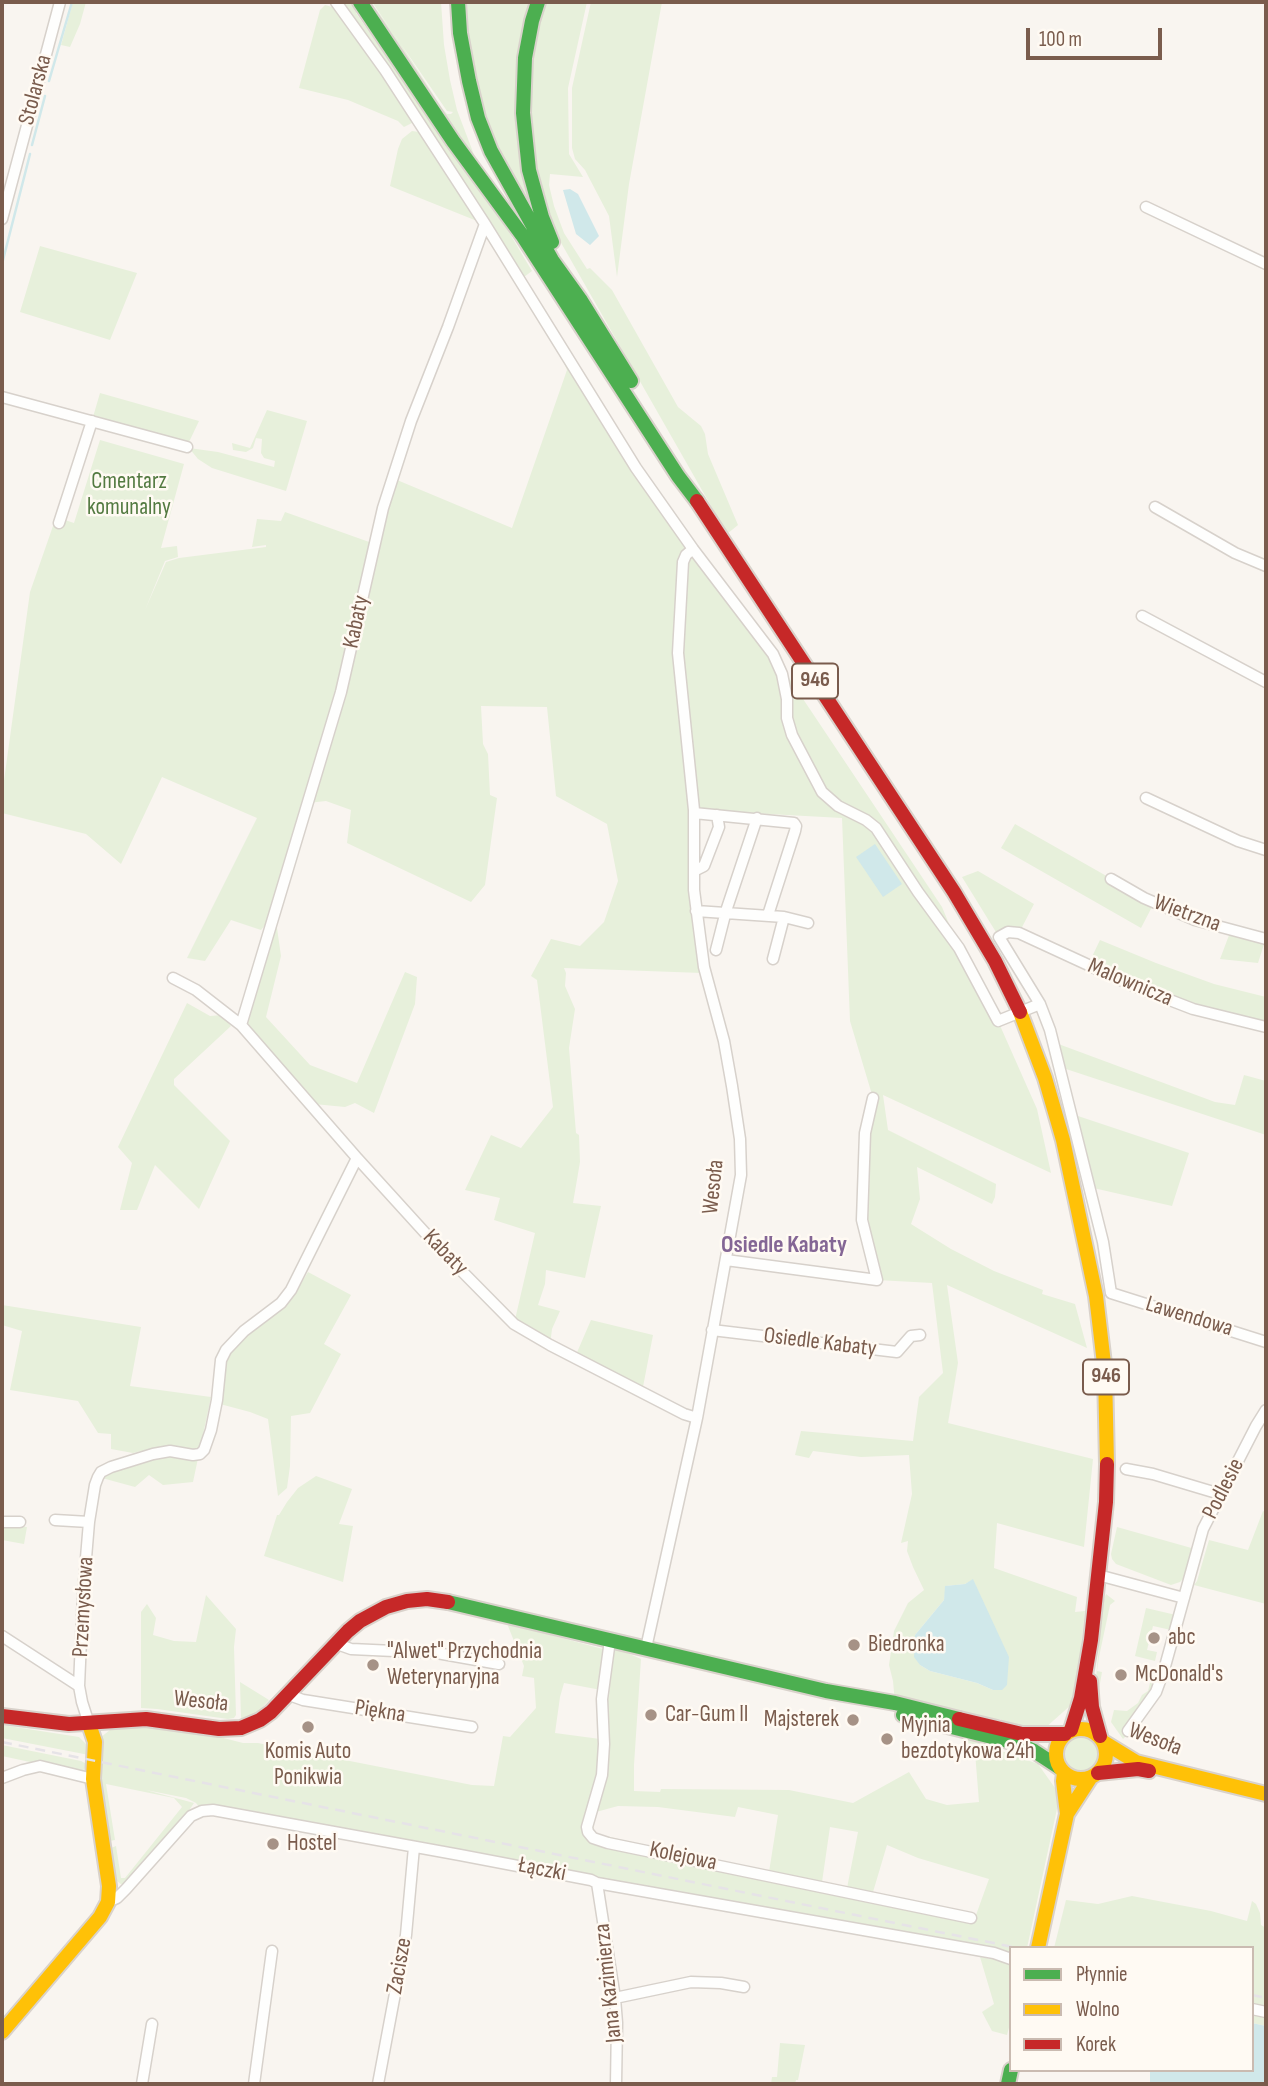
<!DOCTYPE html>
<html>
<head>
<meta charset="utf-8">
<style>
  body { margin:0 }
  #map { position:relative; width:1268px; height:2086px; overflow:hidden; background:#f9f5f0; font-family:"Sofia Sans Condensed",sans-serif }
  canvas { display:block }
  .frame { position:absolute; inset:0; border:4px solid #7a5c4d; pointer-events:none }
  .legend { position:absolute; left:1009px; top:1946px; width:245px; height:126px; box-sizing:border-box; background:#fffaf3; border:2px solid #cabbb1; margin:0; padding:9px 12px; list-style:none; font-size:21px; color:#7a5c4d }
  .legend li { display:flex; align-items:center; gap:14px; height:35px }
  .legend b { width:35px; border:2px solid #cabbb1 }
  .scale { position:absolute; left:1026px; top:28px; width:136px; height:32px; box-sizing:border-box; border:4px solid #7a5c4d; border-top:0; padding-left:9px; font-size:21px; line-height:24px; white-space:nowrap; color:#7a5c4d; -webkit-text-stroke:5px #fffaf3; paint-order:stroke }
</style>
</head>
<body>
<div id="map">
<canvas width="1268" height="2086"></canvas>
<div class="frame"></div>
<ul class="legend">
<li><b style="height:9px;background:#4caf50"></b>Płynnie</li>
<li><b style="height:9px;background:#ffc107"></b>Wolno</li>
<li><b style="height:9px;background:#c62828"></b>Korek</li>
</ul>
<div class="scale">100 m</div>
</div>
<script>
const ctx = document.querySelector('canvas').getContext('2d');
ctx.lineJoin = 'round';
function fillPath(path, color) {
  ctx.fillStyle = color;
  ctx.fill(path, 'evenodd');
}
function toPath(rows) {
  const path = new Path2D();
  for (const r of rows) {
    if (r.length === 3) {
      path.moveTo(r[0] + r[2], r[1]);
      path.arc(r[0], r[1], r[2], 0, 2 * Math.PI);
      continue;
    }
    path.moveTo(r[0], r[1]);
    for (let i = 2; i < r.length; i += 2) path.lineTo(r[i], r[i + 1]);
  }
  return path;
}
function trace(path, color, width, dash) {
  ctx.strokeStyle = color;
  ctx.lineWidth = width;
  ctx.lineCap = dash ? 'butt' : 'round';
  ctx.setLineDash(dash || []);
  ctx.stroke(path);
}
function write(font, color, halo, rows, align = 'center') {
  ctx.font = font + ' "Sofia Sans Condensed",sans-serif';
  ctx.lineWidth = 5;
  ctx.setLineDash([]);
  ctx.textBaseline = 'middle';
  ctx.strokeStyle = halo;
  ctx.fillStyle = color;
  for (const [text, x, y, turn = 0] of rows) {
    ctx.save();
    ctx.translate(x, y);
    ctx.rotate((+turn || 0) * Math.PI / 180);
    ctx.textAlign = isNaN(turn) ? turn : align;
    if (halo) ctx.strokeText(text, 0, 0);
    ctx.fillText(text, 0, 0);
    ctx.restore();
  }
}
fillPath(toPath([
  [73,2,86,2,80,24,70,47,61,45],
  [340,2,354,2,359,10,356,13,504,224,532,271,524,277,487,222,467,187,456,179],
  [367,2,371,2,397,38,442,108,447,114,451,114,453,112,447,111,372,2,441,2,444,45,450,80,457,110,476,160],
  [463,2,534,2,524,42,541,227,518,192,481,107],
  [545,2,587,2,568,88,569,154,583,177,550,174,549,185,554,206,564,233,587,269,590,268,612,290,678,407,701,426,705,434,708,454,738,525,727,534,560,241,540,190,531,123,532,64,537,28],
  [591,2,662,2,629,184,617,277,609,216,585,170,575,159,572,148,572,88],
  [325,5,332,7,336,10,370,53,414,122,404,127,398,121,348,100,299,88,320,10],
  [412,131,419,132,477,221,390,186,398,149,402,139],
  [40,246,137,273,110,340,20,312],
  [560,354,636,468,773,654,942,907,959,948,998,1021,1037,1109,1051,1173,883,1095,888,1130,996,1184,995,1197,992,1204,917,1167,920,1199,911,1224,951,1249,994,1271,1043,1290,1042,1294,1075,1304,1087,1348,947,1285,958,1363,948,1423,1093,1459,1084,1547,997,1523,994,1568,1077,1597,1075,1612,1085,1611,1077,1685,1072,1704,1044,1729,1022,1734,1000,1719,967,1720,895,1703,893,1681,889,1665,894,1631,908,1603,924,1590,913,1567,907,1551,908,1541,901,1543,912,1494,909,1455,861,1457,813,1451,809,1458,795,1455,801,1431,913,1441,919,1397,943,1373,932,1283,877,1280,862,1220,865,1133,873,1098,850,1021,842,818,695,810,702,973,564,968,566,973,565,986,575,1009,569,1048,576,1133,579,1135,580,1162,573,1203,601,1206,585,1278,546,1270,545,1284,538,1305,560,1311,552,1329,550,1345,514,1324,535,1233,494,1220,500,1198,465,1190,491,1135,521,1148,553,1107,537,980,531,976,551,939,580,946,604,922,618,881,607,824,556,796,547,707,481,706,483,744,488,754,490,795,497,798,485,885,471,902,347,843,351,810,326,801,308,803,275,914,281,956,266,1017,310,1065,357,1083,405,972,417,977,415,1004,374,1113,355,1103,345,1107,314,1104,241,1025,273,916,261,930,231,920,205,961,187,958,257,818,162,777,121,864,86,834,2,813,2,795,30,592,53,526,65,520,74,523,100,440,184,464,161,548,177,546,178,557,165,561,145,610,166,562,179,558,266,547,266,545,252,547,257,519,281,521,285,512,372,543,397,480,512,528,567,370],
  [973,1580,1007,1678,1007,1685,993,1690,977,1683,930,1671,920,1665,915,1644,915,1635,944,1600,946,1586,965,1584],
  [100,393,199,421,189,442,93,417],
  [267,410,307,421,286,491,212,468,198,459,189,448,218,452,274,467,275,461,264,458,261,453,262,439,256,438,253,448,246,452,233,450,232,443,250,448],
  [1015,824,1154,903,1141,928,1001,848],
  [978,871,1034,904,1019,933,999,937,962,877],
  [1231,930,1266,938,1258,963,1220,959],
  [1100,940,1156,963,1214,984,1266,997,1266,1025,1193,1009,1088,965],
  [187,1003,210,1016,222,1015,231,1026,174,1079,174,1085,230,1141,199,1209,155,1165,137,1210,120,1210,132,1163,118,1147],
  [1053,1042,1215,1102,1235,1105,1244,1075,1266,1081,1266,1135,1060,1067],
  [1072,1114,1189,1153,1172,1206,1089,1187],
  [308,1272,351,1295,324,1344,341,1354,310,1413,291,1416,290,1466,287,1488,278,1496,268,1419,250,1412,220,1404,224,1361,227,1354,246,1336,291,1300],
  [2,1305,141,1327,130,1386,211,1397,193,1482,163,1485,149,1475,135,1487,102,1478,108,1470,127,1467,142,1455,141,1451,133,1453,111,1449,111,1434,98,1433,78,1401,10,1390,22,1331,2,1325],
  [591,1320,653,1335,642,1392,575,1357],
  [316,1476,352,1489,339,1524,353,1526,343,1582,264,1556,277,1515,279,1515,287,1502,298,1488],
  [1263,1511,1266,1512,1266,1604,1194,1585,1197,1581,1209,1540,1248,1550],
  [2,1525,27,1527,24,1544,2,1540],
  [1117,1527,1195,1549,1187,1575,1180,1582,1171,1585,1116,1564,1112,1559,1111,1554],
  [1106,1594,1115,1601,1110,1605,1099,1657,1097,1671,1102,1672,1099,1689,1095,1689,1103,1602],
  [206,1595,236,1629,234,1647,236,1715,234,1718,228,1719,157,1709,141,1708,141,1612,147,1604,156,1618,153,1635,174,1641,196,1642],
  [1146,1608,1176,1615,1171,1630,1153,1626,1147,1650,1157,1652,1155,1661,1135,1656],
  [509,1624,603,1649,605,1653,601,1690,564,1683,560,1697,555,1733,600,1739,609,1649,625,1652,641,1659,634,1765,634,1791,660,1792,661,1789,789,1790,853,1803,909,1772,926,1799,947,1805,979,1802,975,1752,967,1750,962,1737,1038,1764,1060,1795,1027,1948,1011,1948,1011,1959,202,1811,196,1803,186,1798,146,1790,194,1803,186,1815,126,1884,122,1885,117,1881,111,1848,116,1846,121,1878,125,1878,182,1807,174,1798,106,1784,115,1840,110,1841,95,1742,121,1721,208,1734,243,1743,258,1743,472,1785,494,1786,503,1736,510,1737,536,1708,534,1678,522,1676,524,1666,508,1626],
  [618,1806,658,1807,735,1817,738,1807,778,1815,769,1872,596,1834,593,1829,596,1812],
  [830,1827,858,1832,847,1888,822,1882],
  [887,1845,918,1858,989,1879,976,1915,873,1892],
  [1152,1668,1157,1671,1157,1678,1150,1693,1123,1728,1127,1735,1123,1739,1111,1722,1114,1710,1127,1711,1138,1703,1142,1695,1148,1691,1151,1679,1153,1680,1154,1676,1151,1674],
  [240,1682,269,1700,260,1710,248,1718,241,1719],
  [2,1725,79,1737,89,1747,89,1755,2,1738],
  [1082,1755,18],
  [2,1745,81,1761,87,1764,82,1773,48,1765,30,1762,2,1756],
  [1132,1896,1211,1911,1247,1921,1252,1901,1256,1904,1260,1913,1261,1925,1266,1928,1266,2026,1252,2023,1252,1948,1054,1948,1066,1900,1098,1904],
  [980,1957,992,1959,993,1957,1011,1962,1011,2020,1007,2035,992,2031,982,2012,994,2004],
  [780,2043,805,2045,798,2080,796,2080,795,2084,771,2084,772,2077,777,2077]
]), '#e7f0db');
fillPath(toPath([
  [570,189,578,194,599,236,590,245,576,234,563,190],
  [875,844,902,884,883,897,856,857],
  [973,1579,1009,1657,1007,1685,1002,1690,993,1690,977,1683,930,1671,920,1665,914,1657,915,1635,944,1600,945,1586,965,1584],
  [1252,2023,1266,2026,1266,2084,1150,2084,1150,2070,1252,2070]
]), '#d0e8ea');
trace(toPath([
  [49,81,72,2],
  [32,145,45,96],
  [2,264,30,154]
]), '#d0e8ea', 2.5);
const street = toPath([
  [336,2,385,70,485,224,636,468,693,549,773,654,782,674,787,699,787,718,792,735,822,792,838,806,866,820,876,828,918,892,959,948,998,1021,1040,1004],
  [1146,207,1266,264],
  [2,219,60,2],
  [2,397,187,447],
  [1155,507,1235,553,1266,566],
  [59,523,92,421],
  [1142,616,1266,682],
  [1146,798,1238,841,1266,850],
  [694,813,794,823,796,826,795,831,768,915],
  [694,871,704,866,719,827,717,815],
  [1111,879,1144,898,1195,920,1266,939],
  [696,911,784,917,808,923],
  [716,950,726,911,757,818],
  [773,959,784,917],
  [173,978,196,990,241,1025,357,1158,437,1246,514,1324,550,1345,684,1414,697,1418],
  [241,1025,341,692,383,508,411,421,448,327,485,224],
  [1266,1027,1193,1009,1136,987,1019,933,1008,932,999,937,1040,1004,1050,1030,1103,1242,1111,1293,1266,1342],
  [726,1260,877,1280,862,1220,865,1133,873,1098],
  [712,1330,897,1352,911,1336,920,1335],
  [1126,1469,1153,1474,1220,1494],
  [55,1520,89,1522],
  [2,1522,20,1522],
  [1098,1575,1184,1598],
  [2,1636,79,1686],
  [610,1640,602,1699,604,1744,602,1775,587,1827,588,1832,593,1838,608,1843,971,1918],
  [337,1644,351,1649,437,1653,499,1664],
  [646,1648,697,1418,741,1175,740,1139,732,1086,724,1041,704,967,694,890,694,810,678,653,683,562,686,555,693,549],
  [289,1695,303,1700,472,1727],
  [89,1724,82,1702,79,1686,83,1594,89,1522,95,1485,98,1477,101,1472,111,1467,153,1454,170,1451,193,1455,200,1454,204,1450,211,1430,217,1400,221,1360,226,1350,244,1331,281,1303,291,1290,357,1158],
  [1128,1731,1156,1692,1164,1670,1203,1529,1256,1426,1266,1410],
  [2,1778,23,1770,40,1766,93,1779],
  [597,1883,615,1998,617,2023,616,2084],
  [108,1902,117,1898,126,1889,191,1816,202,1811,213,1810,460,1855,591,1880,597,1883,994,1953,1011,1959],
  [615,1998,691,1982,721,1983,744,1987],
  [1252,2009,1266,2012],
  [142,2084,152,2024],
  [254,2084,272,1951],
  [378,2084,406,1935,414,1847]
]);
const fast = toPath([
  [360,2,453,141,522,235,678,476,697,501],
  [458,2,460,33,469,81,478,118,491,151,552,260,580,299,631,381],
  [538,2,532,21,525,58,523,113,529,170,542,217,552,242],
  [448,1602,826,1691,895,1703,959,1719],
  [903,1715,1016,1743,1034,1751,1060,1768],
  [1008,2084,1011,2070]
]);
const slow = toPath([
  [1020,1012,1045,1078,1063,1140,1096,1296,1105,1372,1107,1464],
  [1081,1754,25],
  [1105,1743,1136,1762,1266,1794],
  [1067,1814,1091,1777],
  [1038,1948,1067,1814,1063,1781,1064,1773],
  [2,2032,100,1917,108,1902,109,1886,93,1779,95,1742,89,1724]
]);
const jam = toPath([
  [697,501,954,892,995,961,1020,1012],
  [1090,1681,1092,1707,1100,1736],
  [2,1716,69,1724,146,1719,219,1729,241,1728,260,1720,271,1712,348,1631,360,1621,386,1607,407,1601,427,1599,448,1602],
  [959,1719,1022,1734,1065,1734],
  [1071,1730,1081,1698,1091,1640,1106,1502,1107,1464],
  [1098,1773,1138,1769,1149,1771]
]);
trace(street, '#d7d1cb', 13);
trace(fast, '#d9d2cb', 18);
trace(slow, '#d9d2cb', 18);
trace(jam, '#d9d2cb', 18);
trace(street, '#fefefd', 10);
trace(fast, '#4caf50', 14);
trace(slow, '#ffc107', 14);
trace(jam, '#c62828', 14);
trace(toPath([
  [2,1742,1018,1948],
  [1252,1995,1266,1998]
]), '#e6e3e7', 2.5, [10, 7]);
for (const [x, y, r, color] of [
  [1154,1638,7,"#a69286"],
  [854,1645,7,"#a69286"],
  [373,1665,7,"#a69286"],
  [1121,1675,7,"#a69286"],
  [651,1715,7,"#a69286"],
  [853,1720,7,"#a69286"],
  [308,1727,7,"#a69286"],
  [887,1739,7,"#a69286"],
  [273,1844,7,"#a69286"]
]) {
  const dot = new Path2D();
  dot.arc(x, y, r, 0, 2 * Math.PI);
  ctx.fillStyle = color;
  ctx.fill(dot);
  trace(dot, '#fffaf3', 2.5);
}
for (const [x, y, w] of [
  [815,681,46],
  [1106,1377,46]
]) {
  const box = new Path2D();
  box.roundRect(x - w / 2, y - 17.5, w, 35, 5);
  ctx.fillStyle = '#fffaf3';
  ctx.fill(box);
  trace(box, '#7a5c4d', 2);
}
write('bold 21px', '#7a5c4d', null, [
  ["946",815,681],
  ["946",1106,1377]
]);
write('23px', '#7a5c4d', '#fffaf3', [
  ["Stolarska",36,90,-75],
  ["Kabaty",357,622,-78],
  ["Wietrzna",1187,914,20],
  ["Malownicza",1130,983,23],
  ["Wesoła",714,1187,-84],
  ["Kabaty",445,1253,46],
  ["Lawendowa",1189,1317,17],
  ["Osiedle Kabaty",820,1343,7],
  ["Podlesie",1224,1489,-63],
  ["Przemysłowa",84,1607,-87],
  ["Wesoła",201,1702,6],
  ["Piękna",380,1712,9],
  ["Wesoła",1155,1740,21],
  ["Kolejowa",683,1857,12],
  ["Łączki",542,1870,11],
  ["Zacisze",400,1966,-80],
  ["Jana Kazimierza",609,1983,-96]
]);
write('23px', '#537a41', '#fffaf3', [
  ["Cmentarz",129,482],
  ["komunalny",129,508]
]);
write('23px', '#7a5c4d', '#fffaf3', [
  ["abc",1168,1638],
  ["Biedronka",868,1645],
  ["\"Alwet\" Przychodnia",387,1652],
  ["Weterynaryjna",387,1678],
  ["McDonald's",1135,1675],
  ["Car-Gum II",665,1715],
  ["Majsterek",839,1720,"right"],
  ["Myjnia",901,1726],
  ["bezdotykowa 24h",901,1752],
  ["Komis Auto",308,1752,"center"],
  ["Ponikwia",308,1778,"center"],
  ["Hostel",287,1844]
], 'left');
write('bold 24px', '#846695', '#fffaf3', [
  ["Osiedle Kabaty",784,1246]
]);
</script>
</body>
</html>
